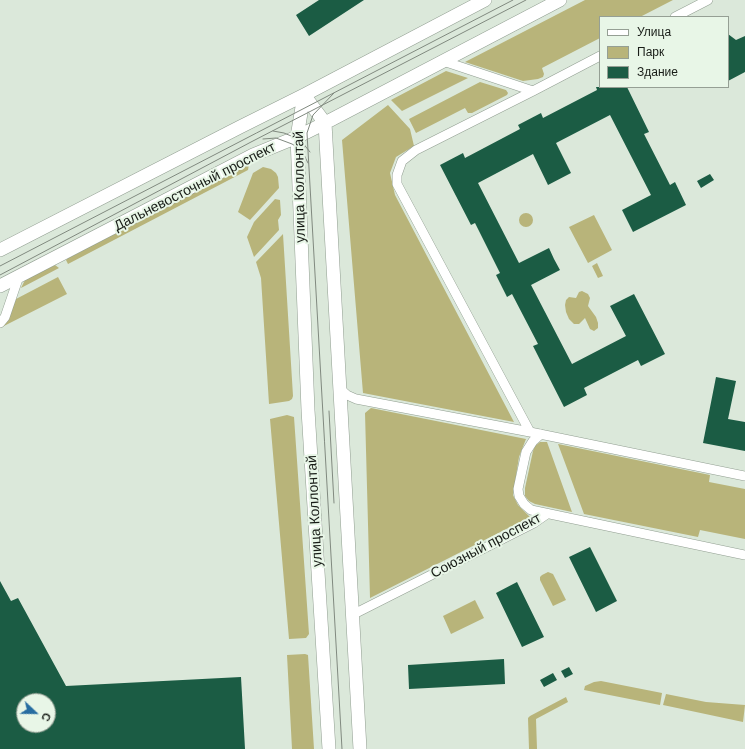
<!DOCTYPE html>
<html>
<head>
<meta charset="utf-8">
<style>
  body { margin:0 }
  #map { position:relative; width:745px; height:749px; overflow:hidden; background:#dbe8da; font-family:Helvetica,sans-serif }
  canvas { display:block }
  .legend { position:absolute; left:599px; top:16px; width:130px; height:72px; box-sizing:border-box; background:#e8f6e7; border:1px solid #959f94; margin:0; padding:5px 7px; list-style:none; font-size:12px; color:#181c17 }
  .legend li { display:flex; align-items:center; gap:8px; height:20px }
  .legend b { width:20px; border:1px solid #959f94 }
  .north { position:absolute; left:16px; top:693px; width:40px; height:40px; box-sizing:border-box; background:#e8f6e7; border:1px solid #959f94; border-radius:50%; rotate:112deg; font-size:11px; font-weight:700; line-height:16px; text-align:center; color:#181c17 }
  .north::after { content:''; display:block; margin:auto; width:14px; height:18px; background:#276da1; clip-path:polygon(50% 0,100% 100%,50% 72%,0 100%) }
</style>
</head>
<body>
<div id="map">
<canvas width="745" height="749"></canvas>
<ul class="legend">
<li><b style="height:5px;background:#fff"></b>Улица</li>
<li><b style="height:11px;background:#b8b47a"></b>Парк</li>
<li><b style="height:11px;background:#1b5c44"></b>Здание</li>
</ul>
<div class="north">С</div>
</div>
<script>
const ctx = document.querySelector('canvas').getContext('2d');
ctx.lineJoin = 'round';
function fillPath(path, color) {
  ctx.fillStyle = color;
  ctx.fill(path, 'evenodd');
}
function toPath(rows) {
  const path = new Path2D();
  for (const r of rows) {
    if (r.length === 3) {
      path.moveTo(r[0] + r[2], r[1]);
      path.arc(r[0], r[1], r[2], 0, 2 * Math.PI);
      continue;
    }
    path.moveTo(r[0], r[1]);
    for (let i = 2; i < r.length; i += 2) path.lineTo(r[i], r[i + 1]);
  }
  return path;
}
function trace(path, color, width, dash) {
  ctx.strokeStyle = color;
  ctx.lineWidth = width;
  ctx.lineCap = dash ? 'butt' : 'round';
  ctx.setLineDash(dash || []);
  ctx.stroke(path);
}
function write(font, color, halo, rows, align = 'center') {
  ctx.font = font + ' Helvetica,sans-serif';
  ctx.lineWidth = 4;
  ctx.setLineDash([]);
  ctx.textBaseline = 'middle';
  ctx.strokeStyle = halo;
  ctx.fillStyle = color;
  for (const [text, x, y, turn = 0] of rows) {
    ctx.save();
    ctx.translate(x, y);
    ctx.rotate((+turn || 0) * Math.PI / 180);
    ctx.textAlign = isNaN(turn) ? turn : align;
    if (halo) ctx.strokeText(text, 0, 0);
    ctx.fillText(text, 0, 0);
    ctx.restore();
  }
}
fillPath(toPath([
  [585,0,673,0,640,17,600,17,600,38,542,68,544,74,543,77,538,79,523,81,465,62],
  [446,71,468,78,402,111,391,100],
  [480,82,506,90,508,93,507,95,472,113,468,113,465,108,416,133,409,119],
  [388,105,410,129,414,146,396,157,390,173,395,195,514,422,363,393,342,140],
  [249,164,248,170,68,264,66,260,68,258],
  [263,167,271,169,276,173,278,177,279,188,250,220,238,212,253,173],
  [275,199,280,200,281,215,278,220,279,230,254,257,247,237,254,222],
  [526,220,7],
  [594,215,612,250,588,263,569,227],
  [283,234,293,396,292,399,289,401,269,404,261,278,256,262],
  [597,263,603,276,598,278,592,266],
  [55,265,59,268,21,288,25,280,29,277],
  [58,277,67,294,0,328,0,325,8,320,16,299],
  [582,291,588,294,590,298,588,306,596,317,598,323,598,328,594,331,590,329,585,318,579,324,574,324,569,319,566,312,565,305,566,300,569,297,576,298,579,292],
  [371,408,526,439,519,457,513,495,518,505,530,517,370,598,365,413],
  [287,415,294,417,309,634,306,638,289,639,270,419],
  [540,442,547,442,572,512,535,504,529,501,525,496,525,488,533,451,535,446],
  [558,444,710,475,709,482,745,489,745,539,700,530,698,537,584,514],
  [548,572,553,574,566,600,553,606,540,580,540,577,542,575],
  [475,600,484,618,451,634,443,616],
  [305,654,308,655,314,749,292,749,287,655],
  [601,681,662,693,660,705,584,690,585,686,594,682],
  [666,694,706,702,745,705,743,722,663,705],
  [566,697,568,702,536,719,537,749,529,749,528,718,530,716]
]), '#b8b47a');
fillPath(toPath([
  [319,0,364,0,309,36,296,15],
  [728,34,736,40,745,36,745,72,728,81],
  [596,87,627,87,649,132,644,134,670,185,675,182,686,205,633,232,622,210,651,195,610,115,556,143,571,173,548,185,533,154,478,183,519,263,549,248,554,259,560,270,531,285,572,364,626,336,610,306,634,294,665,354,641,366,638,360,584,388,587,395,564,407,533,346,538,344,512,294,507,297,496,275,500,273,475,223,471,225,440,165,463,153,465,158,520,129,518,125,541,113,543,118,597,90],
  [710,174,714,180,701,188,697,181],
  [716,377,736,381,728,419,745,422,745,451,703,443],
  [590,547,617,601,596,612,569,557],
  [0,581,11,601,18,598,66,686,241,677,245,749,0,749],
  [24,701,48,701,48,725,24,725],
  [517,582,544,637,522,647,496,593],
  [504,659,505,684,409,689,408,665],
  [569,667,573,674,565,678,561,671],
  [553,673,557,680,544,687,540,680]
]), '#1b5c44');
const street = toPath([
  [675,17,708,0],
  [443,61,533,91,600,56],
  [0,323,5,317,19,276],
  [340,389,347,395,356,399,530,432,745,476],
  [530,432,397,184,397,175,402,161,416,150,533,91],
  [541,434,533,441,526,452,518,489,519,496,524,504,531,510,745,555],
  [352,615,534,523,547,514]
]);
const secondary = toPath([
  [304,95,325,123,360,749],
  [304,95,297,137,308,410,329,749],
  [0,250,240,127,304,95,485,0],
  [0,286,253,155,297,137,325,123,560,0]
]);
trace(street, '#919e91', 10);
trace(secondary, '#919e91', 14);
trace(street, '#fff', 9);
trace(secondary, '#fff', 13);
trace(toPath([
  [334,93,313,115,307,133,342,749],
  [273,131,284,133,296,138,302,142,310,152],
  [263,139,276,138,292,144,297,147,304,155,308,163],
  [0,266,513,0],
  [0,275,251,142,526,0],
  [329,411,334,503]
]), '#80897f', 1);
write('14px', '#181c17', '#e8f6e7', [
  ["Дальневосточный проспект",195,187,-27],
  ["улица Коллонтай",300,187,-91],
  ["улица Коллонтай",315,511,-93],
  ["Союзный проспект",486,546,-28]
]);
</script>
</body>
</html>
